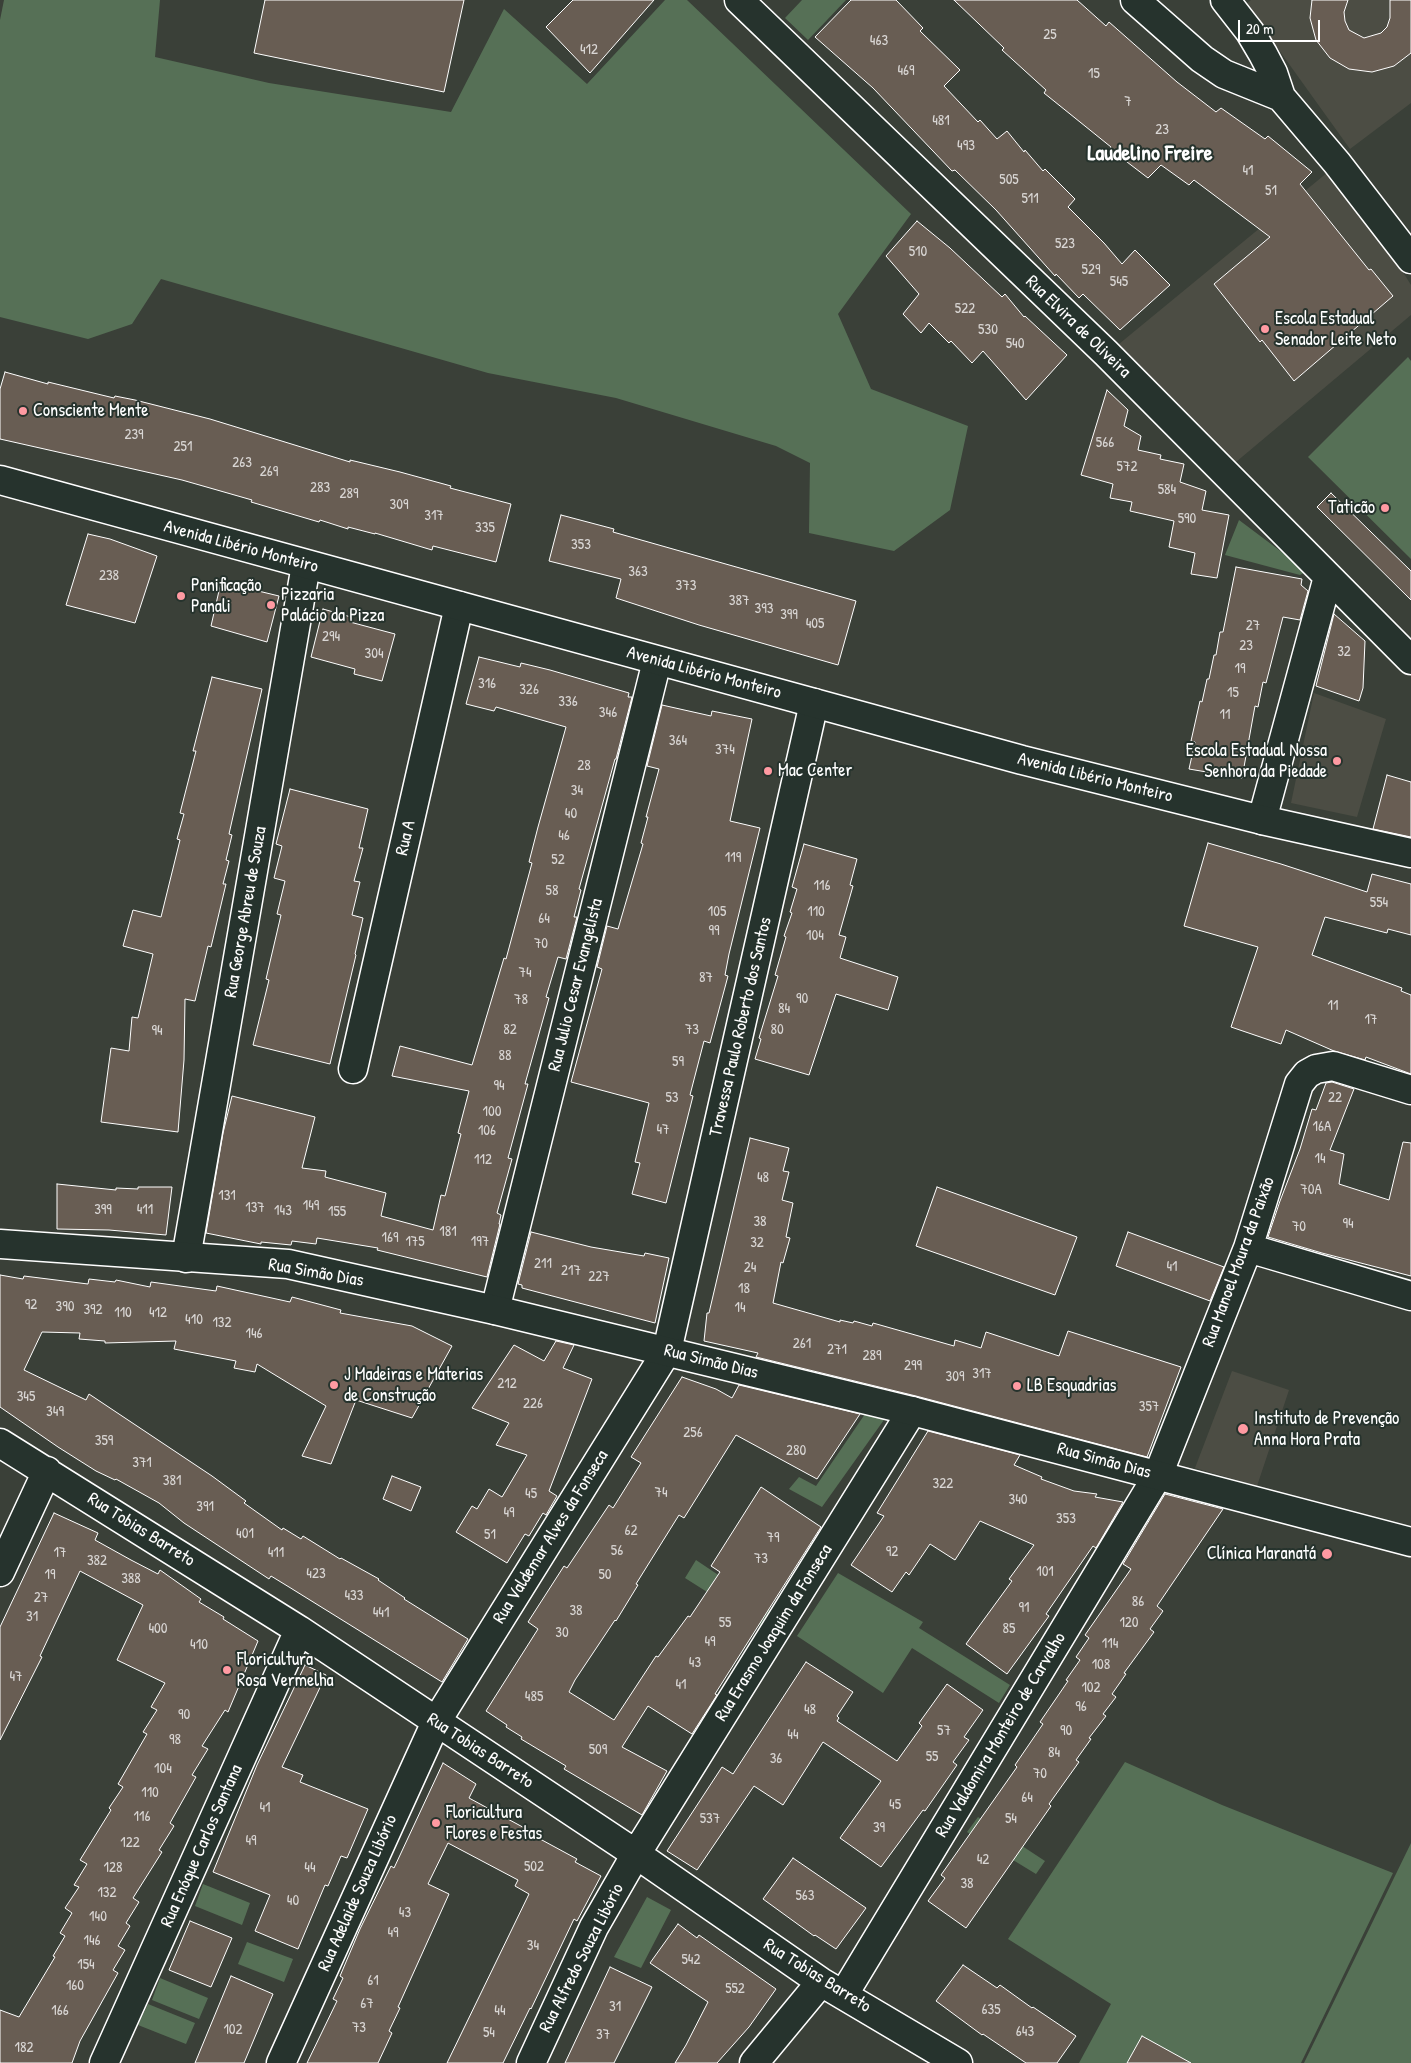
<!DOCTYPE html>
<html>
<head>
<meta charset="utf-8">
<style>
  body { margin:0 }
  #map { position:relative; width:1411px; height:2063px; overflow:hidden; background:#3a4038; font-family:"Patrick Hand",sans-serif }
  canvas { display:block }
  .scale { position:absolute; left:1238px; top:20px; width:82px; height:22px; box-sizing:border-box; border:2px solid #fff; border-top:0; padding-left:6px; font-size:15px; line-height:18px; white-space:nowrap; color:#fff; -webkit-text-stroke:4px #26332d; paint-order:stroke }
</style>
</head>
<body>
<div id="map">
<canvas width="1411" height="2063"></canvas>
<div class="scale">20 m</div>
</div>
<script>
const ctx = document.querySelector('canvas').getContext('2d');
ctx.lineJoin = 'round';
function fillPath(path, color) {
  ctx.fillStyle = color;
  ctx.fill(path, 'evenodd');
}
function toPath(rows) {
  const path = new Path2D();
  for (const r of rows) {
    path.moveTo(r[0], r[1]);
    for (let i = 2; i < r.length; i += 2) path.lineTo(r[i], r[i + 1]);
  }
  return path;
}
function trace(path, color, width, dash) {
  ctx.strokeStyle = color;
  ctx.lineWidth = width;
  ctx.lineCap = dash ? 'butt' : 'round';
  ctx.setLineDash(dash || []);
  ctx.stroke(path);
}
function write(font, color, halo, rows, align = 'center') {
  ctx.font = font + ' "Patrick Hand",sans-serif';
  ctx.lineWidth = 4;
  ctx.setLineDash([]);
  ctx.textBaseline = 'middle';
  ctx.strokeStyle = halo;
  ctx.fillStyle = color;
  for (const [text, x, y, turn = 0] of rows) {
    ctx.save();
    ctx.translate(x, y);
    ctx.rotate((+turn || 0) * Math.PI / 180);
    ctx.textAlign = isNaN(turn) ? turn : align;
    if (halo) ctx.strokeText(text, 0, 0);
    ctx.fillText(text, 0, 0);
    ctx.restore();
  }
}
fillPath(toPath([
  [1251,0,1411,0,1411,103,1350,149,1246,4],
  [1328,172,1391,253,1411,285,1411,315,1236,462,1119,344],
  [1314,693,1386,719,1357,817,1291,803],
  [1232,1371,1289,1390,1257,1486,1195,1468]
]), '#4c4d44');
fillPath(toPath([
  [4,0,160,0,155,57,269,83,451,112,504,9,587,84,665,0,687,0,911,214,838,314,871,389,968,426,950,510,894,551,809,533,810,463,776,446,616,398,488,373,161,279,132,324,88,339,0,317,0,20],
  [802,0,846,0,808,40,785,18],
  [1408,357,1411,361,1411,559,1308,457],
  [1239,520,1307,571,1300,575,1225,555],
  [865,1414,886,1417,822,1507,789,1489,799,1477,816,1486],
  [696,1560,775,1613,764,1628,685,1578],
  [838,1573,923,1622,919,1628,1010,1685,999,1703,912,1648,883,1693,797,1636],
  [1125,1762,1222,1805,1393,1873,1301,2063,1079,2063,1111,2004,1008,1939],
  [978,1817,1045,1861,1036,1874,967,1832],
  [1411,1843,1411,2063,1304,2063],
  [203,1884,250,1903,242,1925,195,1906],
  [647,1897,671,1910,641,1968,614,1957],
  [247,1942,293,1959,284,1982,238,1964],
  [160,1978,208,1998,199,2019,152,2000],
  [148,2004,195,2023,186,2044,138,2025]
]), '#567056');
const building = toPath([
  [265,0,464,0,444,92,254,53,265,0],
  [573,0,654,0,590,73,546,27,573,0],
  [851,0,896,0,923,28,920,31,960,70,944,86,978,122,980,120,997,139,1007,131,1024,152,1025,150,1043,171,1045,169,1075,199,1068,207,1104,243,1122,264,1135,250,1170,285,1120,330,1083,294,1079,298,1056,274,1055,276,996,210,955,170,952,171,873,88,815,37,851,0],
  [954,0,1077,0,1106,26,1109,22,1177,82,1216,112,1221,108,1265,139,1268,136,1312,172,1300,184,1369,270,1371,269,1393,296,1294,381,1262,340,1260,342,1214,284,1270,237,1194,180,1189,185,1161,165,1148,178,1110,149,1111,147,1044,93,1046,90,1002,50,1004,48,954,0],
  [1312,0,1348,0,1344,12,1345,21,1349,30,1364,38,1381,33,1387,27,1390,18,1390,0,1411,0,1411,53,1394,66,1372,72,1349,69,1330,58,1316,40,1310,18,1312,0],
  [917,221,950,248,1002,297,1005,294,1024,317,1025,316,1067,355,1026,400,983,351,972,363,951,341,949,343,929,323,921,333,903,314,919,294,886,256,917,221],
  [5,372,48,384,48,382,114,398,115,396,135,400,210,419,350,462,350,460,400,472,451,486,450,488,511,504,496,562,433,546,432,550,375,533,375,534,348,527,348,529,320,520,319,522,251,502,252,500,182,480,0,439,0,389,5,372],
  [1107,390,1128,410,1124,426,1141,436,1138,450,1161,455,1160,459,1184,464,1180,482,1206,491,1202,510,1229,515,1217,578,1191,574,1195,553,1169,547,1174,521,1130,511,1132,502,1110,498,1113,484,1081,475,1107,390],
  [1331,493,1411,571,1411,600,1317,507,1331,493],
  [561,515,614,529,613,532,856,601,838,665,699,625,616,598,621,579,549,561,561,515],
  [88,534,110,539,157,556,135,623,66,605,88,534],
  [1236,567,1302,579,1301,585,1308,591,1300,620,1283,617,1266,683,1263,682,1258,707,1255,706,1242,778,1189,769,1195,742,1191,741,1200,701,1202,702,1207,679,1209,679,1214,655,1216,655,1220,632,1223,632,1236,567],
  [221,582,279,596,267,642,211,626,221,582],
  [323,609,351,617,350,622,395,634,382,681,354,674,355,669,311,657,323,609],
  [1334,614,1365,641,1363,688,1359,701,1316,686,1334,614],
  [479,657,520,667,521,663,550,670,629,693,628,697,632,697,616,759,615,759,579,889,581,890,574,917,577,917,566,959,558,957,546,997,549,998,525,1084,528,1084,508,1158,512,1159,497,1213,501,1215,499,1224,500,1224,487,1277,377,1250,378,1248,317,1238,316,1244,292,1241,291,1245,261,1242,261,1244,206,1233,223,1133,232,1096,315,1117,302,1168,326,1171,325,1177,386,1193,381,1216,433,1230,441,1195,445,1196,461,1134,458,1133,469,1091,392,1076,400,1046,472,1065,504,958,506,959,532,863,529,862,538,827,566,727,496,707,494,711,466,704,479,657],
  [212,677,262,689,229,834,232,835,226,860,229,861,223,884,226,884,211,947,208,946,195,1001,185,999,184,1060,178,1132,101,1122,111,1048,129,1051,132,1017,138,1018,153,954,123,946,133,910,161,917,180,840,177,839,184,814,180,813,196,751,193,751,212,677],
  [662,705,711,716,712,711,752,719,730,821,760,828,729,954,725,975,728,976,710,1043,704,1041,690,1095,693,1096,666,1203,632,1194,640,1163,635,1162,649,1103,571,1082,602,969,597,967,607,926,618,929,643,844,641,843,648,817,646,817,659,769,647,766,662,705],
  [1387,775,1411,782,1411,837,1373,829,1387,775],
  [290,789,368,809,359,848,363,848,354,881,360,882,352,915,363,918,355,954,356,955,330,1064,253,1045,269,980,266,979,281,915,277,914,285,881,274,878,282,846,276,844,290,789],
  [1208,843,1281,864,1367,892,1372,874,1411,884,1411,935,1388,929,1387,933,1325,917,1312,955,1402,988,1401,991,1411,995,1411,1074,1366,1057,1365,1060,1334,1051,1286,1030,1281,1044,1231,1027,1258,947,1184,926,1208,843],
  [804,844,857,859,850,885,853,886,839,935,846,937,840,958,898,977,888,1010,836,994,809,1075,755,1059,761,1039,759,1038,778,976,775,975,786,937,784,936,792,913,790,912,797,889,792,887,804,844],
  [1332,1082,1354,1089,1330,1150,1344,1154,1339,1184,1389,1200,1403,1142,1411,1143,1411,1276,1322,1253,1268,1237,1280,1201,1300,1149,1312,1109,1316,1110,1326,1083,1332,1082],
  [750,1138,789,1148,783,1171,789,1172,782,1200,793,1203,786,1237,790,1238,783,1263,781,1262,773,1303,840,1322,840,1320,853,1323,854,1321,872,1326,873,1323,954,1346,955,1340,981,1348,986,1332,1059,1356,1068,1331,1181,1367,1147,1457,916,1396,756,1357,758,1353,704,1341,707,1313,709,1313,750,1138],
  [57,1184,116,1190,116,1188,138,1189,138,1187,172,1187,166,1235,109,1230,57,1229,57,1184],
  [937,1187,1077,1237,1055,1295,916,1246,937,1187],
  [531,1232,591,1247,644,1256,645,1253,669,1258,655,1323,522,1288,522,1285,518,1284,531,1232],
  [1128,1232,1224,1267,1210,1301,1116,1266,1128,1232],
  [0,1275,23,1279,24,1276,88,1284,89,1279,115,1282,116,1280,150,1287,151,1282,216,1291,217,1286,290,1302,292,1297,341,1310,340,1313,412,1326,452,1346,412,1418,356,1400,331,1464,302,1456,326,1406,257,1364,255,1372,234,1368,236,1361,174,1349,176,1341,105,1343,105,1341,79,1339,80,1333,42,1332,24,1370,86,1400,89,1394,212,1476,246,1501,244,1503,282,1530,283,1528,301,1539,303,1536,340,1559,341,1558,379,1579,378,1580,405,1598,404,1599,468,1639,442,1682,289,1587,271,1576,269,1579,184,1523,159,1503,116,1479,115,1480,96,1471,58,1447,0,1407,0,1275],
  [556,1341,574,1345,563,1368,592,1379,549,1491,557,1496,546,1515,543,1513,529,1536,525,1534,507,1563,456,1532,472,1506,477,1509,489,1489,502,1497,527,1455,496,1445,509,1423,472,1408,514,1345,544,1361,556,1341],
  [682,1377,716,1389,732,1398,739,1385,860,1414,817,1479,736,1435,684,1518,679,1515,636,1584,638,1585,616,1621,615,1620,575,1680,569,1692,614,1720,656,1656,658,1657,688,1616,690,1617,720,1572,711,1566,761,1487,821,1527,715,1694,717,1695,692,1734,648,1706,622,1747,667,1771,642,1815,564,1769,566,1766,521,1739,522,1737,506,1727,507,1725,486,1711,538,1629,528,1622,564,1566,567,1568,609,1505,613,1508,641,1463,631,1457,682,1377],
  [928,1431,1020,1455,1014,1465,1042,1477,1041,1479,1074,1491,1097,1494,1095,1497,1123,1502,1096,1548,1093,1546,1046,1614,1049,1616,1007,1674,966,1644,1012,1581,1009,1579,1034,1545,980,1521,955,1560,930,1544,909,1575,906,1572,892,1592,851,1565,884,1516,877,1513,928,1431],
  [392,1476,421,1487,411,1511,383,1499,392,1476],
  [1165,1494,1223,1509,1157,1606,1163,1611,1150,1629,1154,1632,1124,1673,1126,1674,1112,1694,1116,1697,1103,1714,1106,1716,1089,1738,1091,1739,1076,1760,1079,1762,1049,1804,1051,1806,966,1928,928,1901,945,1878,941,1875,1017,1767,1015,1765,1043,1724,1040,1722,1068,1681,1066,1680,1080,1660,1076,1657,1089,1638,1085,1635,1131,1569,1123,1564,1165,1494],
  [54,1513,98,1533,95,1540,131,1560,158,1574,160,1570,201,1599,199,1602,224,1617,223,1619,258,1641,228,1712,225,1710,202,1746,208,1749,192,1775,196,1777,170,1823,174,1826,159,1850,162,1852,133,1898,139,1902,126,1923,130,1926,118,1946,125,1950,113,1970,118,1973,80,2041,72,2063,0,2063,0,2010,19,2017,55,1957,53,1956,65,1936,60,1933,72,1913,65,1908,79,1887,74,1885,87,1864,80,1860,111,1810,109,1808,123,1787,118,1784,147,1734,143,1732,157,1710,151,1707,165,1683,117,1660,143,1605,80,1571,40,1656,42,1657,0,1740,0,1627,54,1513],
  [806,1662,853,1692,837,1716,839,1718,837,1721,897,1761,922,1726,919,1723,947,1684,983,1710,964,1737,969,1740,953,1762,957,1765,925,1811,923,1810,881,1867,840,1838,881,1781,823,1742,783,1805,754,1786,697,1870,667,1851,722,1767,733,1774,806,1662],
  [305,1665,326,1675,282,1767,303,1775,300,1782,368,1809,347,1858,341,1856,328,1886,325,1885,298,1949,255,1931,270,1895,213,1872,257,1765,305,1665],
  [443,1763,476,1784,469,1798,530,1831,529,1833,577,1859,575,1862,601,1876,577,1921,574,1919,531,2009,530,2008,503,2063,447,2063,529,1894,515,1886,518,1880,448,1843,428,1884,449,1894,398,2007,400,2008,389,2031,392,2033,378,2063,307,2063,337,2001,333,1999,343,1978,340,1976,360,1929,391,1866,394,1868,443,1763],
  [793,1858,866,1908,836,1949,815,1935,814,1936,763,1899,793,1858],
  [190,1921,232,1938,211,1987,169,1970,190,1921],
  [678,1924,697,1938,699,1935,776,1989,749,2027,717,2063,675,2063,686,2045,708,2002,650,1963,678,1924],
  [963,1965,997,1988,1000,1985,1032,2008,1033,2007,1076,2036,1057,2063,1026,2063,983,2034,982,2035,936,2001,963,1965],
  [610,1967,652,1987,614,2063,565,2063,610,1967],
  [231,1976,273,1994,244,2063,195,2063,231,1976],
  [1142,2036,1191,2063,1127,2063,1142,2036]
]);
fillPath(building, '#685d53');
trace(building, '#fff', 1);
const minor = toPath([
  [739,0,1106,353,1411,660],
  [1135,0,1202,59,1224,74,1281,97],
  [1225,0,1250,32,1263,54,1273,73,1281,97,1337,163,1411,259],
  [1262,820,1328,577],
  [353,1069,459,606],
  [1248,1248,1411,1296],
  [186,1258,306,565],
  [495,1310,657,661],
  [0,1443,299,1630,636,1854,821,1982,958,2063],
  [0,1572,47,1471],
  [844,1994,1158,1475,1248,1248,1299,1084,1307,1074,1316,1069,1333,1066,1411,1090],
  [104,2063,299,1630],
  [281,2063,436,1722,667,1351,814,703],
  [531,2063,594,1927,636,1854,912,1411],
  [754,2063,821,1982]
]);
const tertiary = toPath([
  [0,1244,288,1264,495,1310,912,1411,1411,1542]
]);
const secondary = toPath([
  [0,480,1022,760,1262,820,1411,853]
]);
trace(minor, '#fff', 31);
trace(tertiary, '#fff', 31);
trace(secondary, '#fff', 31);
trace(minor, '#26332d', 28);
trace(tertiary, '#26332d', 28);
trace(secondary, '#26332d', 28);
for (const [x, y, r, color] of [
  [1265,329,5,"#ff9aa2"],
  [23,411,5,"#ff9aa2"],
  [1385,508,5,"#ff9aa2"],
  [181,596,5,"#ff9aa2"],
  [271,605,5,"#ff9aa2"],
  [1337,761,5,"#ff9aa2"],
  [768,771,5,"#ff9aa2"],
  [334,1385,5,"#ff9aa2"],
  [1017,1386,5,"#ff9aa2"],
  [1243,1429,6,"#ff9aa2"],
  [1327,1554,6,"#ff9aa2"],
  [227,1670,5,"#ff9aa2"],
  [436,1823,5,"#ff9aa2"]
]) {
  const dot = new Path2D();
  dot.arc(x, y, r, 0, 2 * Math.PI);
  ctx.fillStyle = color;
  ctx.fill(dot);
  trace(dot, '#26332d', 2);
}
write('15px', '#d9d6d4', null, [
  ["25",1050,35],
  ["463",879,41],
  ["412",589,50],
  ["469",906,71],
  ["15",1094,74],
  ["7",1128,102],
  ["481",941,121],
  ["23",1162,130],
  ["493",966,146],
  ["41",1248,171],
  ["505",1009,180],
  ["51",1271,191],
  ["511",1030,199],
  ["523",1065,244],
  ["510",918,252],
  ["529",1091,270],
  ["545",1119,282],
  ["522",965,309],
  ["530",988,330],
  ["540",1015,344],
  ["239",134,435],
  ["566",1105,443],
  ["251",183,447],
  ["263",242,463],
  ["572",1127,467],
  ["269",269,472],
  ["283",320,488],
  ["584",1167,490],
  ["289",349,494],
  ["309",399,505],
  ["317",434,516],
  ["590",1187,519],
  ["335",485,528],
  ["353",581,545],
  ["363",638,572],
  ["238",109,576],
  ["373",686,586],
  ["387",739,601],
  ["393",764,609],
  ["399",789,615],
  ["405",815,624],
  ["27",1253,626],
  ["294",331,637],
  ["23",1246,646],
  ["32",1344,652],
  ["304",374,654],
  ["19",1240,669],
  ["316",487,684],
  ["326",529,690],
  ["15",1233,693],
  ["336",568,702],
  ["346",608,713],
  ["11",1225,715],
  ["364",678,741],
  ["374",725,750],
  ["28",584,766],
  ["34",577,791],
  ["40",571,814],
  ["46",564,836],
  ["119",733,858],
  ["52",558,860],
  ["116",822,886],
  ["58",552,891],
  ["554",1379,903],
  ["105",717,912],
  ["110",816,912],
  ["64",544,919],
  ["99",714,931],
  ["104",815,936],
  ["70",541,944],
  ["74",525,973],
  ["87",706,978],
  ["90",802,999],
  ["78",521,1000],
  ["11",1333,1006],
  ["84",784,1009],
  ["17",1371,1020],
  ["82",510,1030],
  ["73",692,1030],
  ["80",777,1030],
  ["94",157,1031],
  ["88",505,1056],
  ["59",678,1062],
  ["94",499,1086],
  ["53",672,1098],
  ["22",1335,1098],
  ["100",492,1112],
  ["16A",1322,1127],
  ["47",663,1130],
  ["106",487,1131],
  ["14",1320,1159],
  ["112",483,1160],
  ["48",763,1178],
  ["70A",1311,1190],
  ["131",227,1196],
  ["149",311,1206],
  ["137",255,1208],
  ["399",103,1210],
  ["411",145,1210],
  ["143",283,1211],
  ["155",337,1212],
  ["38",760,1222],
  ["94",1348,1224],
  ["70",1299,1227],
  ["181",448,1232],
  ["169",390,1238],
  ["175",415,1242],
  ["197",480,1242],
  ["32",757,1243],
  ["211",543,1264],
  ["41",1172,1267],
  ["24",750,1268],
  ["217",571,1271],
  ["227",599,1277],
  ["18",744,1289],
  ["92",31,1305],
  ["390",65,1307],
  ["14",740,1308],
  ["392",93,1310],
  ["110",123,1313],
  ["412",158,1313],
  ["410",194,1320],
  ["132",222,1323],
  ["146",254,1334],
  ["261",802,1344],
  ["271",837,1350],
  ["289",872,1356],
  ["299",913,1366],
  ["317",982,1374],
  ["309",955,1377],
  ["212",507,1384],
  ["345",26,1397],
  ["226",533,1404],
  ["357",1149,1407],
  ["349",55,1412],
  ["256",693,1433],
  ["359",104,1441],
  ["280",796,1451],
  ["371",142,1463],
  ["381",172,1481],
  ["322",943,1484],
  ["74",661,1493],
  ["45",531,1494],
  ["340",1018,1500],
  ["391",205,1507],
  ["49",509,1513],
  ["353",1066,1519],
  ["62",631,1531],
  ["401",245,1534],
  ["51",490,1535],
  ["79",773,1538],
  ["56",617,1551],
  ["92",892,1552],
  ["17",60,1553],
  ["411",276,1553],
  ["73",761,1559],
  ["382",97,1561],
  ["101",1045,1572],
  ["423",316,1574],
  ["19",50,1575],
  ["50",605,1575],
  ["388",131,1579],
  ["433",354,1596],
  ["27",41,1598],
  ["86",1138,1602],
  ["91",1024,1608],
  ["38",576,1611],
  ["441",381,1613],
  ["31",32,1617],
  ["55",725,1623],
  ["120",1129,1623],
  ["400",158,1629],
  ["85",1009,1629],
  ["30",562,1633],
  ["49",710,1642],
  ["114",1110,1644],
  ["410",199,1645],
  ["43",695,1663],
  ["108",1101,1665],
  ["47",16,1677],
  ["41",681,1685],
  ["102",1091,1688],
  ["485",534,1697],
  ["96",1081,1707],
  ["48",810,1710],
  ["90",184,1715],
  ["57",944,1731],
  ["90",1066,1731],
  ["44",793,1735],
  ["98",175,1740],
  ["509",598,1750],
  ["84",1054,1753],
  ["55",932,1757],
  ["36",776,1759],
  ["104",163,1769],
  ["70",1040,1774],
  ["110",150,1793],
  ["64",1027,1798],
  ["45",895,1805],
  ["41",265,1808],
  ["116",142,1817],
  ["537",710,1819],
  ["54",1011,1819],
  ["39",879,1828],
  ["49",251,1841],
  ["122",130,1843],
  ["42",983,1860],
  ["502",534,1867],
  ["128",113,1868],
  ["44",310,1868],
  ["38",967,1884],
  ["132",107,1893],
  ["563",805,1896],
  ["40",293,1901],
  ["43",405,1913],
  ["140",98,1917],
  ["49",393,1933],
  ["146",92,1941],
  ["34",533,1946],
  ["542",691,1960],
  ["154",86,1965],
  ["61",373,1981],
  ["160",75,1986],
  ["552",735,1989],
  ["67",367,2004],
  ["31",615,2007],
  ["635",991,2010],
  ["166",60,2011],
  ["44",500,2011],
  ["73",359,2028],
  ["102",233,2030],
  ["643",1025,2032],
  ["54",489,2033],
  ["37",603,2035],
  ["182",24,2048]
]);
write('18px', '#fff', '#26332d', [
  ["Escola Estadual",1275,319],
  ["Senador Leite Neto",1275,340],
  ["Consciente Mente",33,411],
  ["Taticão",1375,508,"right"],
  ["Panificação",191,586],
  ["Panali",191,607],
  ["Pizzaria",281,595],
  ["Palácio da Pizza",281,616],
  ["Escola Estadual Nossa",1327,751,"right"],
  ["Senhora da Piedade",1327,772,"right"],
  ["Mac Center",778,771],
  ["J Madeiras e Materias",344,1375],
  ["de Construção",344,1396],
  ["LB Esquadrias",1027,1386],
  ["Instituto de Prevenção",1254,1419],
  ["Anna Hora Prata",1254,1440],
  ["Clínica Maranatá",1316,1554,"right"],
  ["Floricultura",237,1660],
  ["Rosa Vermelha",237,1681],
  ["Floricultura",446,1813],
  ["Flores e Festas",446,1834]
], 'left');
write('18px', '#fff', '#26332d', [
  ["Rua Elvira de Oliveira",1078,327,44],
  ["Avenida Libério Monteiro",241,547,15],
  ["Avenida Libério Monteiro",704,673,15],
  ["Avenida Libério Monteiro",1095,778,14],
  ["Rua A",406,838,-77],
  ["Rua George Abreu de Souza",246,912,-80],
  ["Rua Julio Cesar Evangelista",576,985,-76],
  ["Travessa Paulo Roberto dos Santos",741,1027,-77],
  ["Rua Manoel Moura da Paixão",1239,1262,-70],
  ["Rua Simão Dias",316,1273,10],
  ["Rua Simão Dias",711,1362,14],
  ["Rua Simão Dias",1104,1461,15],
  ["Rua Tobias Barreto",141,1530,32],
  ["Rua Valdemar Alves da Fonseca",551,1537,-58],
  ["Rua Erasmo Joaquim da Fonseca",774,1633,-58],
  ["Rua Valdomira Monteiro de Carvalho",1001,1735,-59],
  ["Rua Tobias Barreto",480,1751,33],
  ["Rua Enóque Carlos Santana",202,1846,-66],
  ["Rua Adelaide Souza Libório",358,1893,-66],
  ["Rua Alfredo Souza Libório",582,1958,-63],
  ["Rua Tobias Barreto",817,1976,32]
]);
write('bold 22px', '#fff', '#26332d', [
  ["Laudelino Freire",1150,154]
]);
</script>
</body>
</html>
